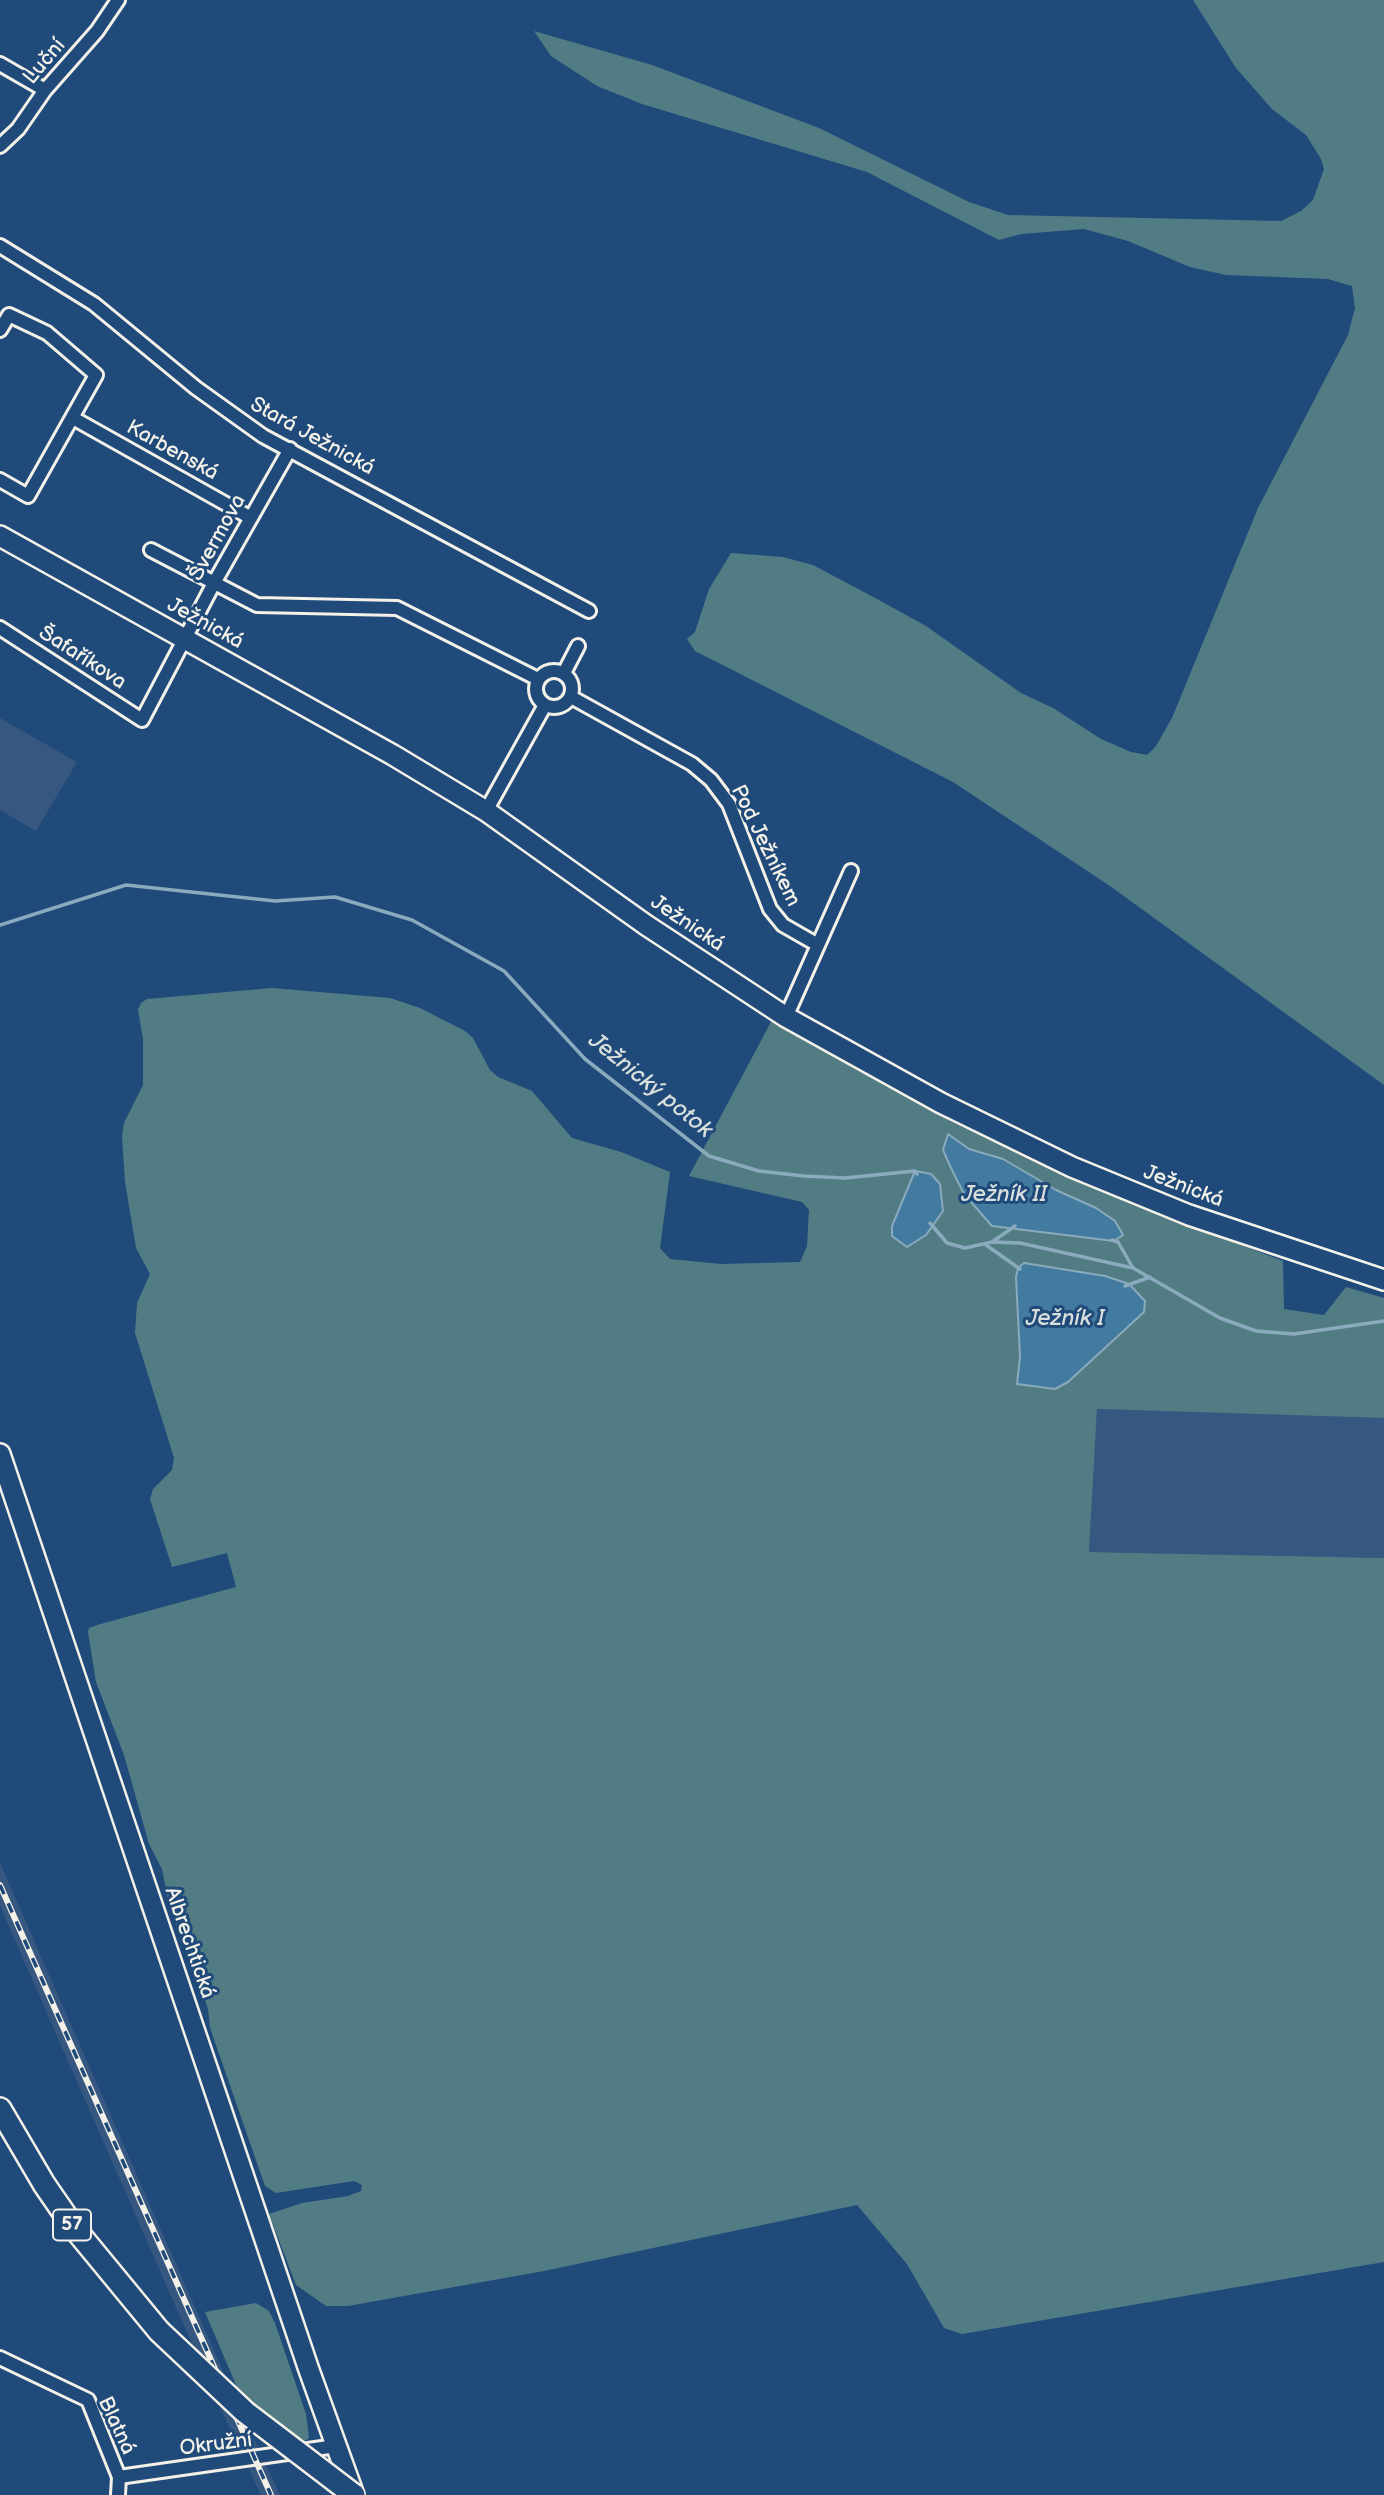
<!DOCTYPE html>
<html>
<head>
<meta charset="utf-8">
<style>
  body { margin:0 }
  canvas { display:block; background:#1f4a7a }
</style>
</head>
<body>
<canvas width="1384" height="2495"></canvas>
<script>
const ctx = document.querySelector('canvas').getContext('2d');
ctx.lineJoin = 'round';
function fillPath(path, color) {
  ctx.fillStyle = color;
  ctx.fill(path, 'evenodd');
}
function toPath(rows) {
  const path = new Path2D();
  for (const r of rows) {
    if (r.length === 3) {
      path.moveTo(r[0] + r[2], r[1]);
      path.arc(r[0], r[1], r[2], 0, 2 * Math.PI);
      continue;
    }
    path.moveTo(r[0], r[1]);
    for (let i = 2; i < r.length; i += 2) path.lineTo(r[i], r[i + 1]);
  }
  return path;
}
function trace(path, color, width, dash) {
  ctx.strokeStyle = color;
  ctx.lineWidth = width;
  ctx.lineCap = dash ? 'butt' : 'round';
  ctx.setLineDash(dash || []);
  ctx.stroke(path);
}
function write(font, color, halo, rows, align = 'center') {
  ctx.font = font + ' "Balsamiq Sans",sans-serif';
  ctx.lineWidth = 6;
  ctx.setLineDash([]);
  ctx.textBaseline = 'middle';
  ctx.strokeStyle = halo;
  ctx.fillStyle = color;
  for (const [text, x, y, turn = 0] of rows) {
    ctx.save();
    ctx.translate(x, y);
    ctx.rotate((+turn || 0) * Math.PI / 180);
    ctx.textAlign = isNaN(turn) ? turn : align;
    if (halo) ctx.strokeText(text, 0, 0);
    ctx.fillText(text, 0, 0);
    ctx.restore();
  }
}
fillPath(toPath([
  [0,718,77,762,36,831,0,810],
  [1097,1409,1384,1418,1384,1558,1089,1552],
  [0,1863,230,2387,280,2495,261,2495,214,2394,0,1906]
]), '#365780');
fillPath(toPath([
  [1193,0,1384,0,1384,1085,1110,886,953,782,695,651,687,639,695,632,709,589,731,553,783,557,813,565,877,599,926,626,1021,693,1053,708,1101,739,1131,752,1147,755,1156,746,1172,718,1258,508,1348,335,1355,308,1352,286,1328,279,1226,275,1190,267,1128,241,1084,229,1021,234,999,240,867,172,642,104,597,86,551,56,534,31,652,65,819,128,969,202,1008,215,1281,221,1301,211,1313,200,1324,169,1321,159,1306,135,1272,109,1236,68],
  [272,988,390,998,420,1008,465,1031,473,1038,490,1070,498,1077,532,1091,572,1138,621,1152,670,1172,660,1248,670,1259,721,1264,800,1262,807,1246,809,1210,802,1202,689,1176,772,1020,954,1123,1123,1200,1283,1261,1284,1309,1324,1315,1346,1287,1384,1298,1384,1418,1097,1409,1089,1552,1384,1558,1384,2262,962,2334,944,2328,907,2264,857,2205,544,2271,348,2306,326,2306,296,2285,269,2214,302,2203,348,2196,361,2191,362,2185,354,2181,276,2193,265,2186,210,2028,208,2009,190,1954,170,1910,162,1869,149,1844,124,1755,96,1682,88,1632,89,1628,97,1625,236,1587,227,1553,172,1567,150,1499,153,1489,172,1470,174,1458,135,1333,137,1303,150,1274,136,1248,125,1182,122,1136,124,1123,143,1085,143,1039,138,1010,141,1003,147,999],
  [948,1135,969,1149,1096,1208,1114,1241,992,1226,964,1194],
  [943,1211,926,1235,892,1226],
  [1024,1263,1105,1276,1129,1284,1144,1312,1102,1349,1017,1384,1020,1357,1016,1277],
  [256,2303,269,2311,275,2323,306,2414,309,2438,297,2446,274,2446,256,2432,205,2312]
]), '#527c84');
const water = toPath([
  [948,1134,969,1149,1003,1159,1056,1190,1096,1208,1115,1221,1123,1235,1114,1241,992,1226,964,1194,951,1168,943,1150,948,1134],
  [915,1171,931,1174,940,1184,943,1211,926,1235,907,1247,892,1236,892,1226,915,1171],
  [1024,1263,1105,1276,1129,1284,1145,1301,1144,1312,1068,1382,1055,1389,1017,1384,1020,1357,1016,1277,1018,1268,1024,1263]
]);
fillPath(water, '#437aa0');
trace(water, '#8aaabd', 2);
trace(toPath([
  [0,925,126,885,275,901,335,897,412,920,504,971,585,1059,709,1156,759,1171,804,1176,845,1178,915,1171,917,1174],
  [930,1223,947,1243,965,1248,992,1242,1020,1243,1133,1268,1220,1318,1256,1331,1294,1334,1384,1321],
  [1112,1240,1118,1242,1133,1268],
  [992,1242,1015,1226],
  [986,1245,1020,1269],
  [1125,1286,1150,1277]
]), '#8aaabd', 3.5);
const street = toPath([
  [0,64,45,90],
  [0,146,18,129,45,90,97,31,118,0],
  [0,246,94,304,196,388,263,436,589,611],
  [0,330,9,315,47,333,96,375,28,496,0,480],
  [73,418,251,518],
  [151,550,257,605,397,608,538,679],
  [0,628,142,720,214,583,290,449],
  [554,689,18],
  [564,673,578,646],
  [571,697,692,764,711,780,729,804,770,909,783,925,818,945],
  [486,811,545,705],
  [786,1017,851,871],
  [0,2358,88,2400,119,2477],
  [118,2495,119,2477,336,2446]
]);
const secondary = toPath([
  [0,536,393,755,486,811,646,925,786,1017,941,1103,1072,1167,1189,1215,1384,1280],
  [0,1454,309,2370,354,2495]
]);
const primary = toPath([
  [0,2109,44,2184,75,2229,159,2331]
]);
trace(street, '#f4f1e8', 18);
trace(secondary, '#f4f1e8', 24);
trace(primary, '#f4f1e8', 26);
trace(street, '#1f4a7a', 12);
trace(secondary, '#1f4a7a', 19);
trace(primary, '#1f4a7a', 21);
const rail = toPath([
  [0,1885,271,2495]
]);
trace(rail, '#f4f1e8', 6);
trace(rail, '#1f4a7a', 3.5, [10]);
const primaryBridge = toPath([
  [159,2331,245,2412,354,2495]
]);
trace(primaryBridge, '#f4f1e8', 26, []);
trace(primaryBridge, '#1f4a7a', 21);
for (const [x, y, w] of [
  [72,2225,38]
]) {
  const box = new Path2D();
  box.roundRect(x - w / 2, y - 15.5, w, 31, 5);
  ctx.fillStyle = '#1f4a7a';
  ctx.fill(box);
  trace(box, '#f4f1e8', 2);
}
write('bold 19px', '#f4f1e8', null, [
  ["57",72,2225]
]);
write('21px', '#f4f1e8', '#1f4a7a', [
  ["Luční",45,62,-50],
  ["Stará Ježnická",312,437,29],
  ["Karbenská",172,451,29],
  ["Švermova",218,538,-61],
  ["Ježnická",205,624,29],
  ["Šafaříkova",82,658,33],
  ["Pod Ježníkem",765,846,64],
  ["Ježnická",687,924,34],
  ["Ježnická",1183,1187,21],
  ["Albrechtická",189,1943,71],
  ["Blatná",116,2426,65],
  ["Okružní",216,2445,-7]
]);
write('italic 23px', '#d9dfdd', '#1f4a7a', [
  ["Ježnický potok",650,1086,39],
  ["Ježník II",1004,1195],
  ["Ježník I",1065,1319]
]);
</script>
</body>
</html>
